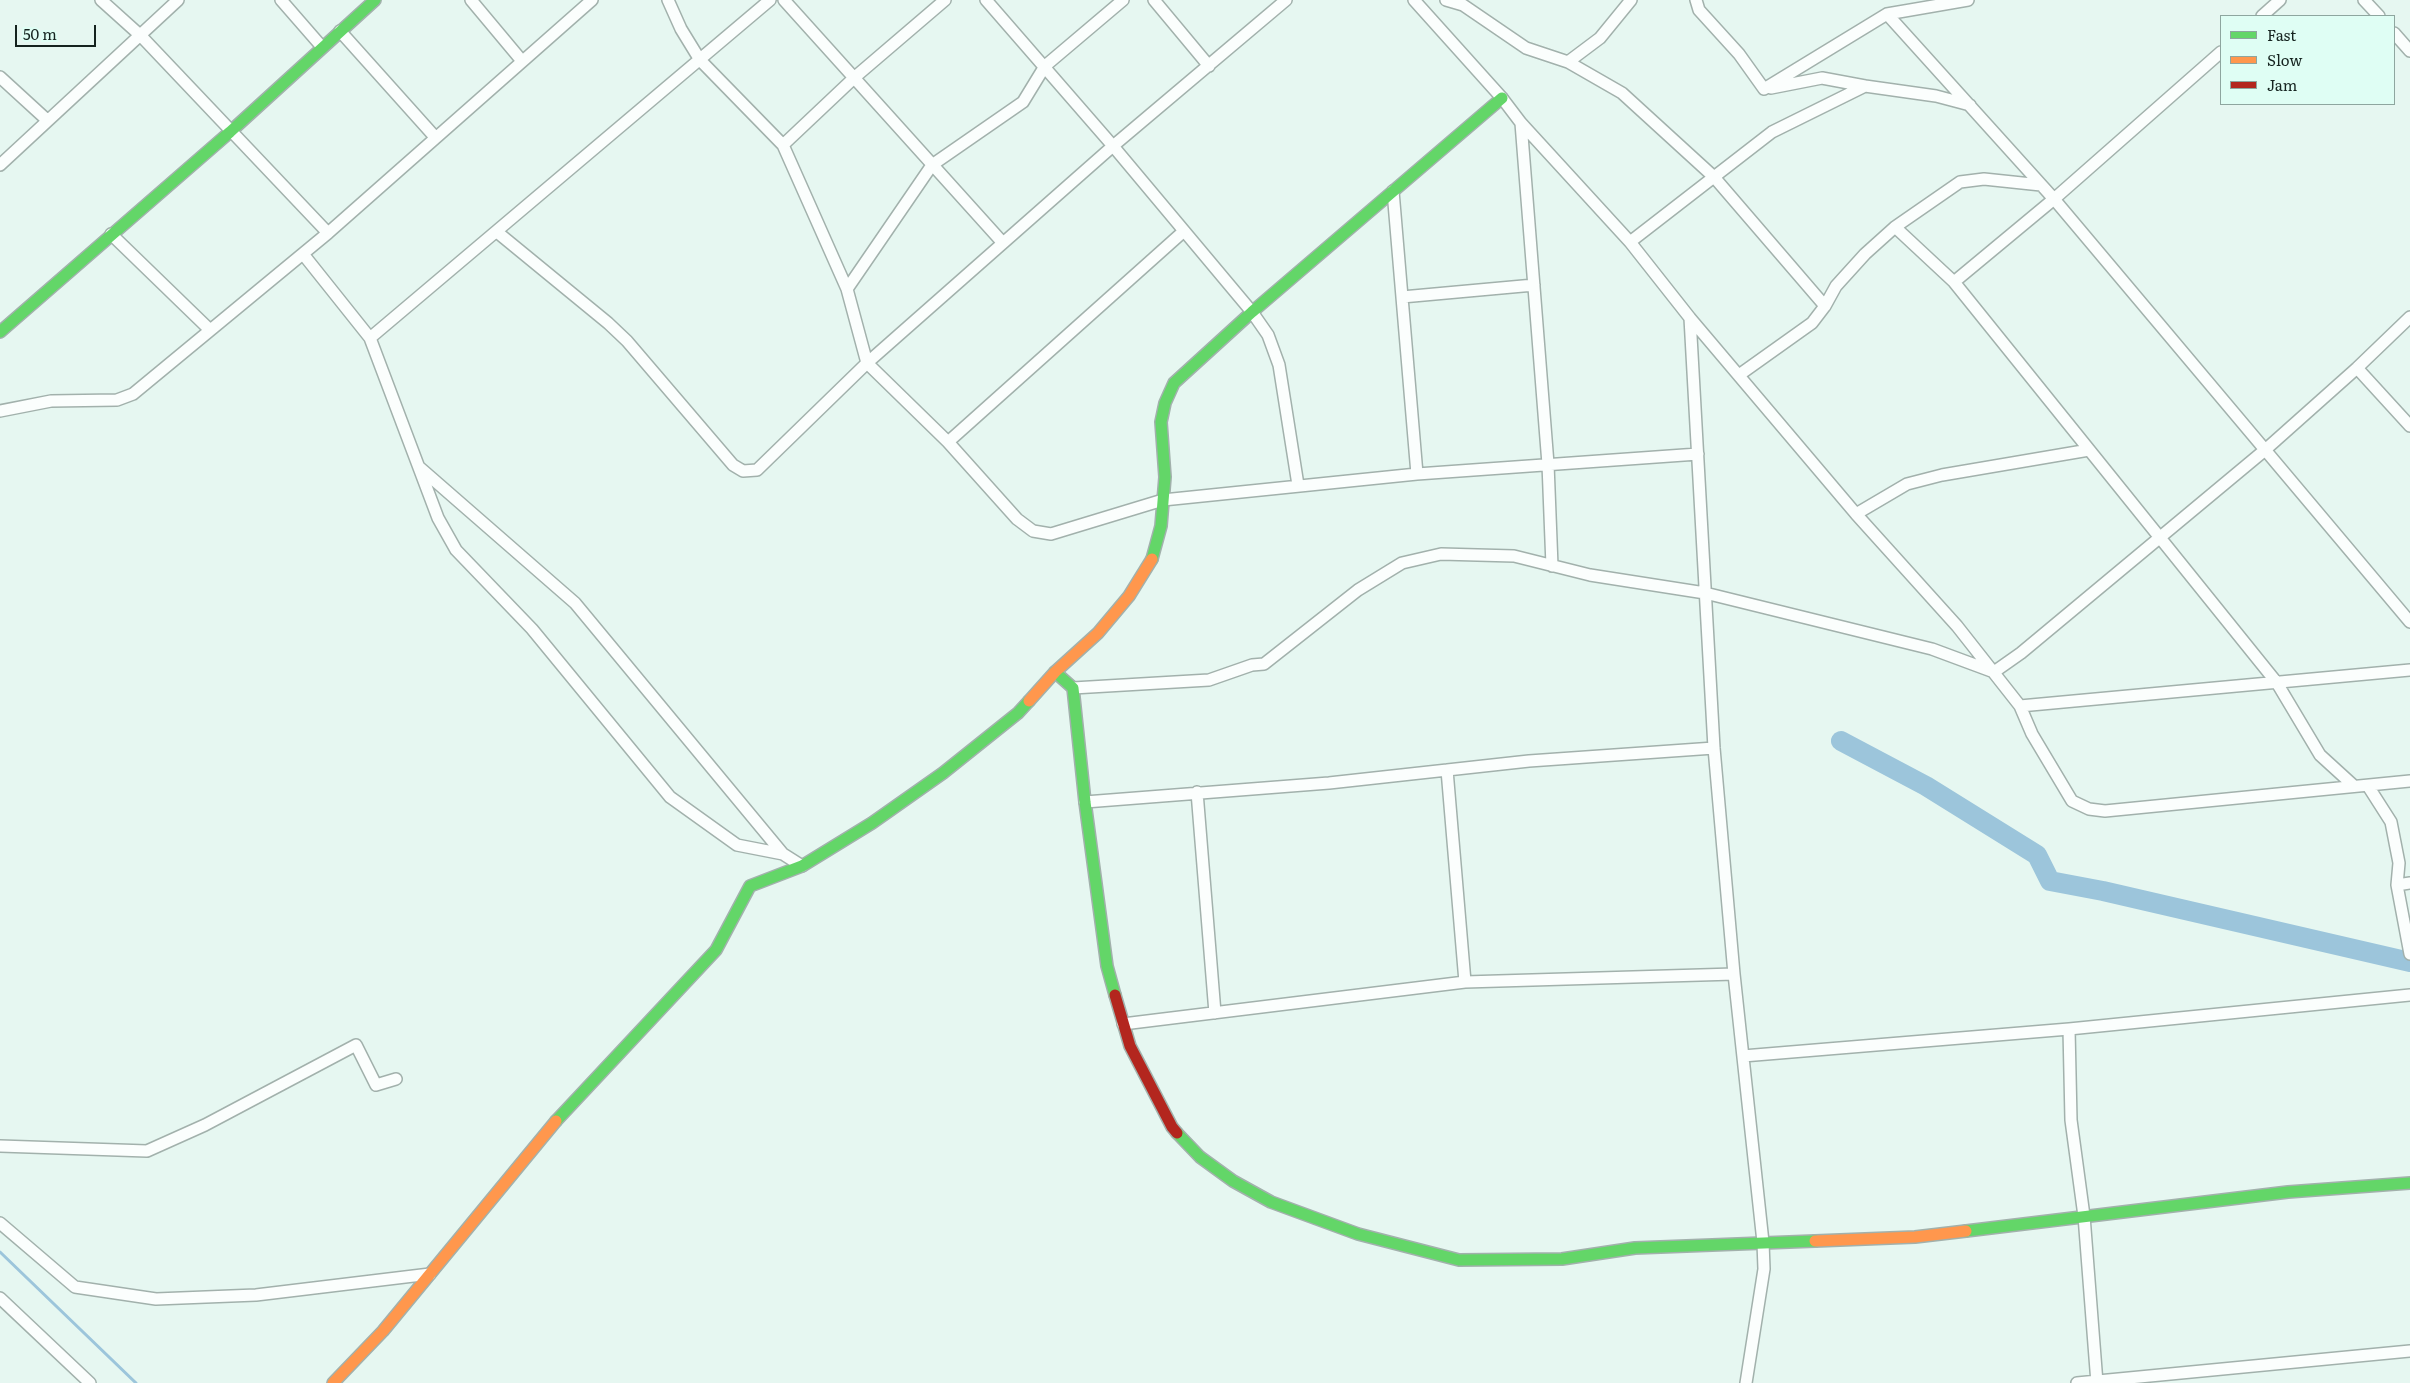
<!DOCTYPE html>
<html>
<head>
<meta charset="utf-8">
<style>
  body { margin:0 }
  #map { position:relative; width:2410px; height:1383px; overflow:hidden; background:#e6f7f1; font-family:Literata,serif }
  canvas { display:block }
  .legend { position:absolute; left:2220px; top:15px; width:175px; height:90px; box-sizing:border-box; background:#dffef4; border:1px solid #8ea69f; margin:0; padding:6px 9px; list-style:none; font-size:15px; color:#15231f }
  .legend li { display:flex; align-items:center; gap:10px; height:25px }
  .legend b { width:25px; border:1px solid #8ea69f }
  .scale { position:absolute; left:15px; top:25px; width:81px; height:22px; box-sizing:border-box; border:2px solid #15231f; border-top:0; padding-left:6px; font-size:15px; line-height:18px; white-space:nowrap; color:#15231f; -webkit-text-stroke:4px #dffef4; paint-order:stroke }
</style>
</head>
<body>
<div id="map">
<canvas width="2410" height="1383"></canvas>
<ul class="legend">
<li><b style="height:6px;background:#63d668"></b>Fast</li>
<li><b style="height:6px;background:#ff974d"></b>Slow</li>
<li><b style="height:6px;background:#b3261e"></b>Jam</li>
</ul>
<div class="scale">50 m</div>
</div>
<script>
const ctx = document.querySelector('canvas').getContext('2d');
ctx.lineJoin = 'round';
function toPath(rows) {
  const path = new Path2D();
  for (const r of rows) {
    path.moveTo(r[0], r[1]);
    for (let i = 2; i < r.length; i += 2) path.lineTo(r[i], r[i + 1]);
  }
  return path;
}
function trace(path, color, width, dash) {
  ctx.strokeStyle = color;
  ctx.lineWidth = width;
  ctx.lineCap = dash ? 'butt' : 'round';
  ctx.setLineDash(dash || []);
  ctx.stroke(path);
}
trace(toPath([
  [0,1252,136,1383]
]), '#9cc5db', 3);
trace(toPath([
  [1841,741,1926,786,2037,855,2050,881,2103,891,2410,962]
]), '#9cc5db', 20);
const street = toPath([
  [101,0,141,36,328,233],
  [281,0,322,47],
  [471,0,522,61],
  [668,0,681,29,700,60,783,145,847,289,867,363,948,442,1017,519,1033,531,1051,534,1163,500,1417,474,1698,454],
  [784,0,1003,243],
  [986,0,1113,146,1252,312,1268,335,1279,365,1298,485],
  [1154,0,1209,66],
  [1414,0,1502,98,1521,123,1630,242,1690,318,1856,514,1957,626,2020,706,2032,734,2072,801,2089,809,2105,811,2410,781],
  [1446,0,1463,5,1526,48,1568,62,1622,93,1714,177,1825,306],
  [1696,0,1699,10,1739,54,1764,89],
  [2364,0,2379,16],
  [1887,14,2054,199,2410,622],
  [2262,16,2280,0],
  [340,31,435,137],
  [2394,33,2410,51],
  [1568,62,1600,38,1631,0],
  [0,77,47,120],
  [1771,88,1822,78,1865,86],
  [1764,89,1887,14,1968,0],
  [1521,123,1548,464,1552,566],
  [783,145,855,77,945,0],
  [0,165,178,0],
  [1393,191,1417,474],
  [1895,227,1954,282,2277,683,2320,755,2354,786],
  [497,232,608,323,627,341,733,465,743,471,757,470,867,363,1113,146,1286,0],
  [111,234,210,330],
  [1630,242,1772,132,1865,86,1936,96,1970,105],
  [303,254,370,338,770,0],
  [1954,282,2054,199,2221,52],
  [847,289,932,165,1023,102,1045,66,1123,0],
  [1402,297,1534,285],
  [1690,318,1714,748,1734,974,1763,1242,1764,1269,1746,1383],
  [370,338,438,518,456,550,532,629,670,797,737,845,783,854,802,866],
  [2357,368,2410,426],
  [1739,375,1812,323,1825,306,1836,286,1865,254,1895,227,1960,182,1984,179,2041,185],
  [0,411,51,401,117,400,133,394,328,233,592,0],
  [948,442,1184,231],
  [419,467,575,603,783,854],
  [1856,514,1907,484,1942,475,2089,450],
  [1073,688,1209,680,1252,665,1264,664,1358,590,1402,563,1441,554,1514,556,1590,575,1705,593,1932,649,1994,672,2021,653,2265,450,2357,368,2410,317],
  [2020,706,2410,670],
  [1447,770,1465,982],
  [2368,786,2391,822,2399,863,2397,885,2410,954],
  [1197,792,1215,1013],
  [1085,802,1329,783,1529,761,1714,748],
  [2397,885,2410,883],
  [1123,1024,1465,982,1734,974],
  [2069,1029,2071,1120,2084,1216,2097,1383],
  [1743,1056,2069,1029,2410,995],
  [0,1146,147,1151,205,1125,356,1045,376,1085,396,1079],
  [0,1223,75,1287,156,1299,256,1295,430,1274],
  [0,1298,90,1383],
  [2077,1383,2410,1351]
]);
const fast = toPath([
  [0,332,230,132,375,0],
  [1152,559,1161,526,1165,477,1161,422,1165,403,1174,383,1252,312,1502,98],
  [1055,672,1073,688,1085,802,1107,966,1115,995],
  [556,1121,716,950,750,886,802,866,872,823,943,773,1018,713,1029,701],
  [1177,1133,1200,1157,1233,1181,1271,1202,1358,1234,1459,1260,1562,1259,1635,1248,1815,1241],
  [1966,1231,2288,1192,2410,1183]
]);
const slow = toPath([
  [1029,701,1055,672,1098,633,1129,596,1152,559],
  [1815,1241,1915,1237,1966,1231],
  [333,1383,383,1331,556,1121]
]);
const jam = toPath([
  [1115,995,1130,1046,1172,1127,1177,1133]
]);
trace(street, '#a2b1ac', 14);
trace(fast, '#a2b1ac', 14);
trace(slow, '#a2b1ac', 14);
trace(jam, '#a2b1ac', 14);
trace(street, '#fbfefd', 11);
trace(fast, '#63d668', 11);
trace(slow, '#ff974d', 11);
trace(jam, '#b3261e', 11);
</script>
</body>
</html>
